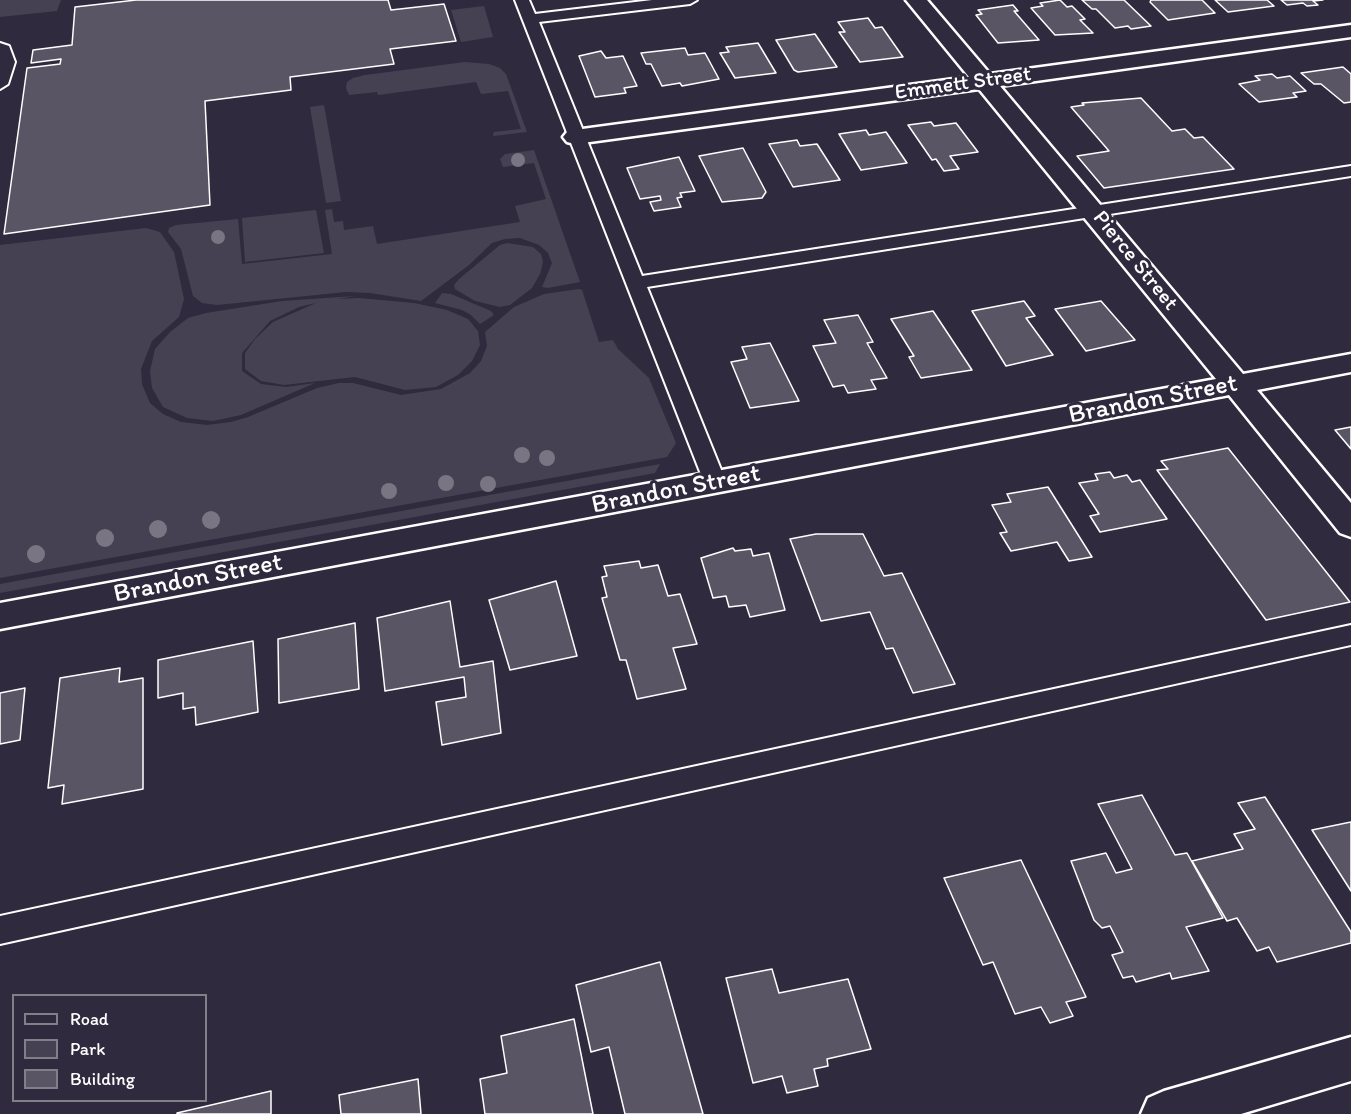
<!DOCTYPE html>
<html>
<head>
<meta charset="utf-8">
<style>
  body { margin:0 }
  #map { position:relative; width:1351px; height:1114px; overflow:hidden; background:#2f2a3d; font-family:Itim,sans-serif }
  canvas { display:block }
  .legend { position:absolute; left:12px; top:994px; width:195px; height:108px; box-sizing:border-box; background:#2f2a3d; border:2px solid #827f8b; margin:0; padding:8px 10px; list-style:none; font-size:18px; color:#fff }
  .legend li { display:flex; align-items:center; gap:12px; height:30px }
  .legend b { width:30px; border:2px solid #827f8b }
</style>
</head>
<body>
<div id="map">
<canvas width="1351" height="1114"></canvas>
<ul class="legend">
<li><b style="height:8px;background:#2f2a3d"></b>Road</li>
<li><b style="height:16px;background:#464152"></b>Park</li>
<li><b style="height:16px;background:#595564"></b>Building</li>
</ul>
</div>
<script>
const ctx = document.querySelector('canvas').getContext('2d');
ctx.lineJoin = 'round';
function fillPath(path, color) {
  ctx.fillStyle = color;
  ctx.fill(path, 'evenodd');
}
function toPath(rows) {
  const path = new Path2D();
  for (const r of rows) {
    path.moveTo(r[0], r[1]);
    for (let i = 2; i < r.length; i += 2) path.lineTo(r[i], r[i + 1]);
  }
  return path;
}
function trace(path, color, width, dash) {
  ctx.strokeStyle = color;
  ctx.lineWidth = width;
  ctx.lineCap = dash ? 'butt' : 'round';
  ctx.setLineDash(dash || []);
  ctx.stroke(path);
}
function write(font, color, halo, rows, align = 'center') {
  ctx.font = font + ' Itim,sans-serif';
  ctx.lineWidth = 6;
  ctx.setLineDash([]);
  ctx.textBaseline = 'middle';
  ctx.strokeStyle = halo;
  ctx.fillStyle = color;
  for (const [text, x, y, turn = 0] of rows) {
    ctx.save();
    ctx.translate(x, y);
    ctx.rotate((+turn || 0) * Math.PI / 180);
    ctx.textAlign = isNaN(turn) ? turn : align;
    if (halo) ctx.strokeText(text, 0, 0);
    ctx.fillText(text, 0, 0);
    ctx.restore();
  }
}
fillPath(toPath([
  [0,0,61,0,57,11,0,17],
  [484,6,493,37,461,42,451,10],
  [465,62,489,64,500,68,506,74,527,132,493,136,494,132,521,129,508,91,481,94,476,82,378,95,377,92,349,95,346,88,347,82,353,78,365,75],
  [324,105,341,201,326,203,310,107],
  [534,150,580,282,548,288,542,287,552,263,548,253,539,245,520,238,505,239,492,243,469,265,421,301,370,293,346,292,217,305,202,303,193,296,181,249,168,232,169,228,176,225,238,219,242,264,332,254,325,210,332,209,334,222,343,221,344,230,373,226,377,244,520,222,515,206,546,199,534,163,503,167,500,159,505,154],
  [316,210,324,253,245,262,242,218],
  [146,228,160,232,174,252,184,299,179,317,152,341,141,369,142,384,150,403,163,414,181,422,207,425,231,422,248,417,317,388,339,383,353,383,401,395,441,389,470,373,481,361,487,346,485,332,514,307,544,294,579,289,582,290,599,342,613,340,618,349,649,378,676,443,667,457,0,578,0,245],
  [507,243,533,247,541,254,543,262,540,274,532,288,510,305,500,307,475,301,455,289,454,285,459,279,500,245],
  [442,293,451,294,491,311,494,315,480,324,471,315,462,310,435,303],
  [355,296,337,299,359,298,414,303,447,310,468,319,478,331,480,345,472,361,458,375,436,387,405,390,355,377,284,385,261,381,245,369,245,353,255,339,273,322,316,303,299,307,270,321,242,353,242,371,261,384,286,387,315,383,241,415,213,421,187,418,163,407,152,388,150,371,155,349,170,332,188,318,206,313,282,301],
  [660,464,655,473,0,593,0,584]
]), '#464152');
const building = toPath([
  [136,0,388,0,391,10,444,4,456,41,390,49,394,64,290,77,291,90,205,101,210,205,4,234,27,68,60,64,61,59,31,63,33,50,72,45,75,7,136,0],
  [1060,0,1067,7,1072,6,1085,19,1080,20,1093,33,1055,35,1031,8,1043,6,1040,3,1060,0],
  [1082,0,1124,0,1151,26,1131,29,1128,26,1115,28,1096,9,1092,9,1082,0],
  [1151,0,1202,0,1215,13,1168,20,1150,2,1151,0],
  [1215,0,1267,0,1274,6,1228,12,1215,0],
  [1281,0,1323,0,1313,1,1318,5,1307,6,1303,3,1287,5,1281,0],
  [1013,5,1018,11,1014,11,1039,40,998,43,976,15,982,14,978,10,1013,5],
  [868,18,875,28,882,27,903,57,860,62,839,32,845,32,838,22,868,18],
  [815,34,837,67,798,72,794,70,776,40,815,34],
  [758,43,776,73,735,78,720,53,729,52,726,47,758,43],
  [685,48,688,55,705,53,719,79,682,86,680,83,662,86,651,64,646,64,641,53,685,48],
  [601,51,606,58,623,56,637,86,624,88,626,93,595,97,579,56,601,51],
  [1343,67,1351,74,1351,102,1344,103,1321,84,1314,84,1301,73,1343,67],
  [1272,74,1277,78,1290,76,1306,91,1293,93,1297,97,1259,102,1239,84,1260,80,1255,76,1272,74],
  [1141,98,1172,131,1185,129,1194,138,1203,137,1234,169,1104,188,1077,156,1109,151,1071,107,1084,105,1082,103,1141,98],
  [931,122,934,126,956,123,978,152,950,156,959,169,944,171,936,159,932,160,908,125,931,122],
  [866,130,869,135,886,132,907,163,861,170,839,134,866,130],
  [797,140,800,146,817,144,840,180,793,187,769,144,797,140],
  [743,148,766,192,762,198,722,202,699,156,743,148],
  [679,157,695,191,680,193,682,197,677,198,681,207,654,211,650,202,661,200,660,196,640,199,627,168,679,157],
  [1024,301,1035,316,1026,318,1053,355,1006,366,972,311,1024,301],
  [1101,301,1135,340,1086,351,1055,309,1101,301],
  [933,311,972,370,921,378,909,357,914,356,891,319,933,311],
  [858,315,873,342,867,343,887,378,871,380,876,389,848,393,844,385,833,387,813,346,836,343,824,320,858,315],
  [770,343,799,401,750,408,731,362,747,359,742,347,770,343],
  [1351,427,1351,449,1335,430,1351,427],
  [1228,448,1350,602,1266,620,1157,470,1168,469,1161,461,1228,448],
  [1110,472,1114,478,1127,475,1132,482,1140,480,1167,519,1100,532,1090,516,1099,514,1079,483,1098,480,1095,474,1110,472],
  [1048,487,1092,557,1069,561,1057,542,1011,551,1000,533,1007,532,992,505,1011,502,1007,494,1048,487],
  [816,534,863,534,884,576,902,573,955,684,913,693,893,648,886,649,870,612,821,621,790,539,816,534],
  [733,548,735,551,751,549,753,556,769,553,785,610,750,617,746,605,729,607,726,596,713,598,701,558,733,548],
  [639,561,641,568,658,565,668,596,680,594,697,644,673,648,686,689,637,699,626,660,620,660,602,598,607,597,602,577,607,576,604,566,639,561],
  [556,581,577,656,510,670,489,600,556,581],
  [450,601,460,667,493,661,501,733,442,745,436,702,466,697,464,677,385,691,377,618,450,601],
  [355,623,359,689,279,703,278,639,355,623],
  [253,641,258,712,196,725,195,707,183,709,183,693,158,698,158,660,253,641],
  [120,668,119,682,143,678,143,789,62,804,64,785,48,788,60,678,120,668],
  [25,688,20,740,0,744,0,693,25,688],
  [1142,795,1175,855,1187,853,1223,918,1186,927,1209,971,1172,979,1170,973,1136,982,1133,976,1123,978,1112,955,1123,952,1110,926,1102,928,1094,920,1071,861,1106,853,1116,873,1132,869,1098,804,1142,795],
  [1265,797,1351,932,1351,943,1277,962,1269,947,1257,951,1237,918,1227,921,1192,861,1243,849,1234,834,1255,829,1238,803,1265,797],
  [1351,822,1351,891,1312,830,1351,822],
  [1021,860,1086,997,1066,1002,1073,1016,1050,1023,1041,1007,1015,1014,993,962,983,965,944,878,1021,860],
  [660,962,703,1114,625,1114,609,1047,591,1052,576,985,660,962],
  [772,969,779,993,848,979,871,1049,827,1059,828,1066,814,1069,818,1086,787,1093,782,1076,753,1083,726,978,772,969],
  [574,1019,593,1114,485,1114,480,1079,507,1073,501,1036,574,1019],
  [418,1079,421,1114,341,1114,339,1095,418,1079],
  [271,1091,271,1114,177,1114,177,1113,271,1091]
]);
fillPath(building, '#595564');
trace(building, '#fff', 1.5);
const service = toPath([
  [515,0,529,0,535,14,652,0,697,0,690,4,539,22,642,276,1351,166,1351,176,647,287,726,482,723,488,715,490,707,488,704,482,515,0],
  [0,43,9,46,15,62,8,84,0,89,0,43],
  [1351,625,1351,645,0,944,0,916,1351,625]
]);
const minor = toPath([
  [906,0,927,0,990,74,1351,25,1351,37,1000,86,1243,374,1351,354,1351,372,1257,390,1351,503,1351,537,1340,533,1229,395,0,629,0,603,1216,379,979,89,575,144,567,142,563,137,567,132,575,130,969,77,906,0],
  [1351,1037,1351,1081,1241,1114,1141,1114,1148,1098,1164,1091,1351,1037]
]);
trace(service, '#fff', 4);
trace(minor, '#fff', 5);
fillPath(service, '#2f2a3d');
fillPath(minor, '#2f2a3d');
ctx.fillStyle = '#797582';
for (const [x, y, r] of [
  [518,160,7],
  [218,237,7],
  [522,455,8],
  [547,458,8],
  [446,483,8],
  [488,484,8],
  [389,491,8],
  [211,520,9],
  [158,529,9],
  [105,538,9],
  [36,554,9]
]) {
  ctx.beginPath();
  ctx.arc(x, y, r, 0, 2 * Math.PI);
  ctx.fill();
}
write('22px', '#fff', '#2f2a3d', [
  ["Emmett Street",963,84,-8],
  ["Pierce Street",1135,261,51]
]);
write('26px', '#fff', '#2f2a3d', [
  ["Brandon Street",1153,400,-11],
  ["Brandon Street",676,490,-11],
  ["Brandon Street",198,579,-11]
]);
</script>
</body>
</html>
